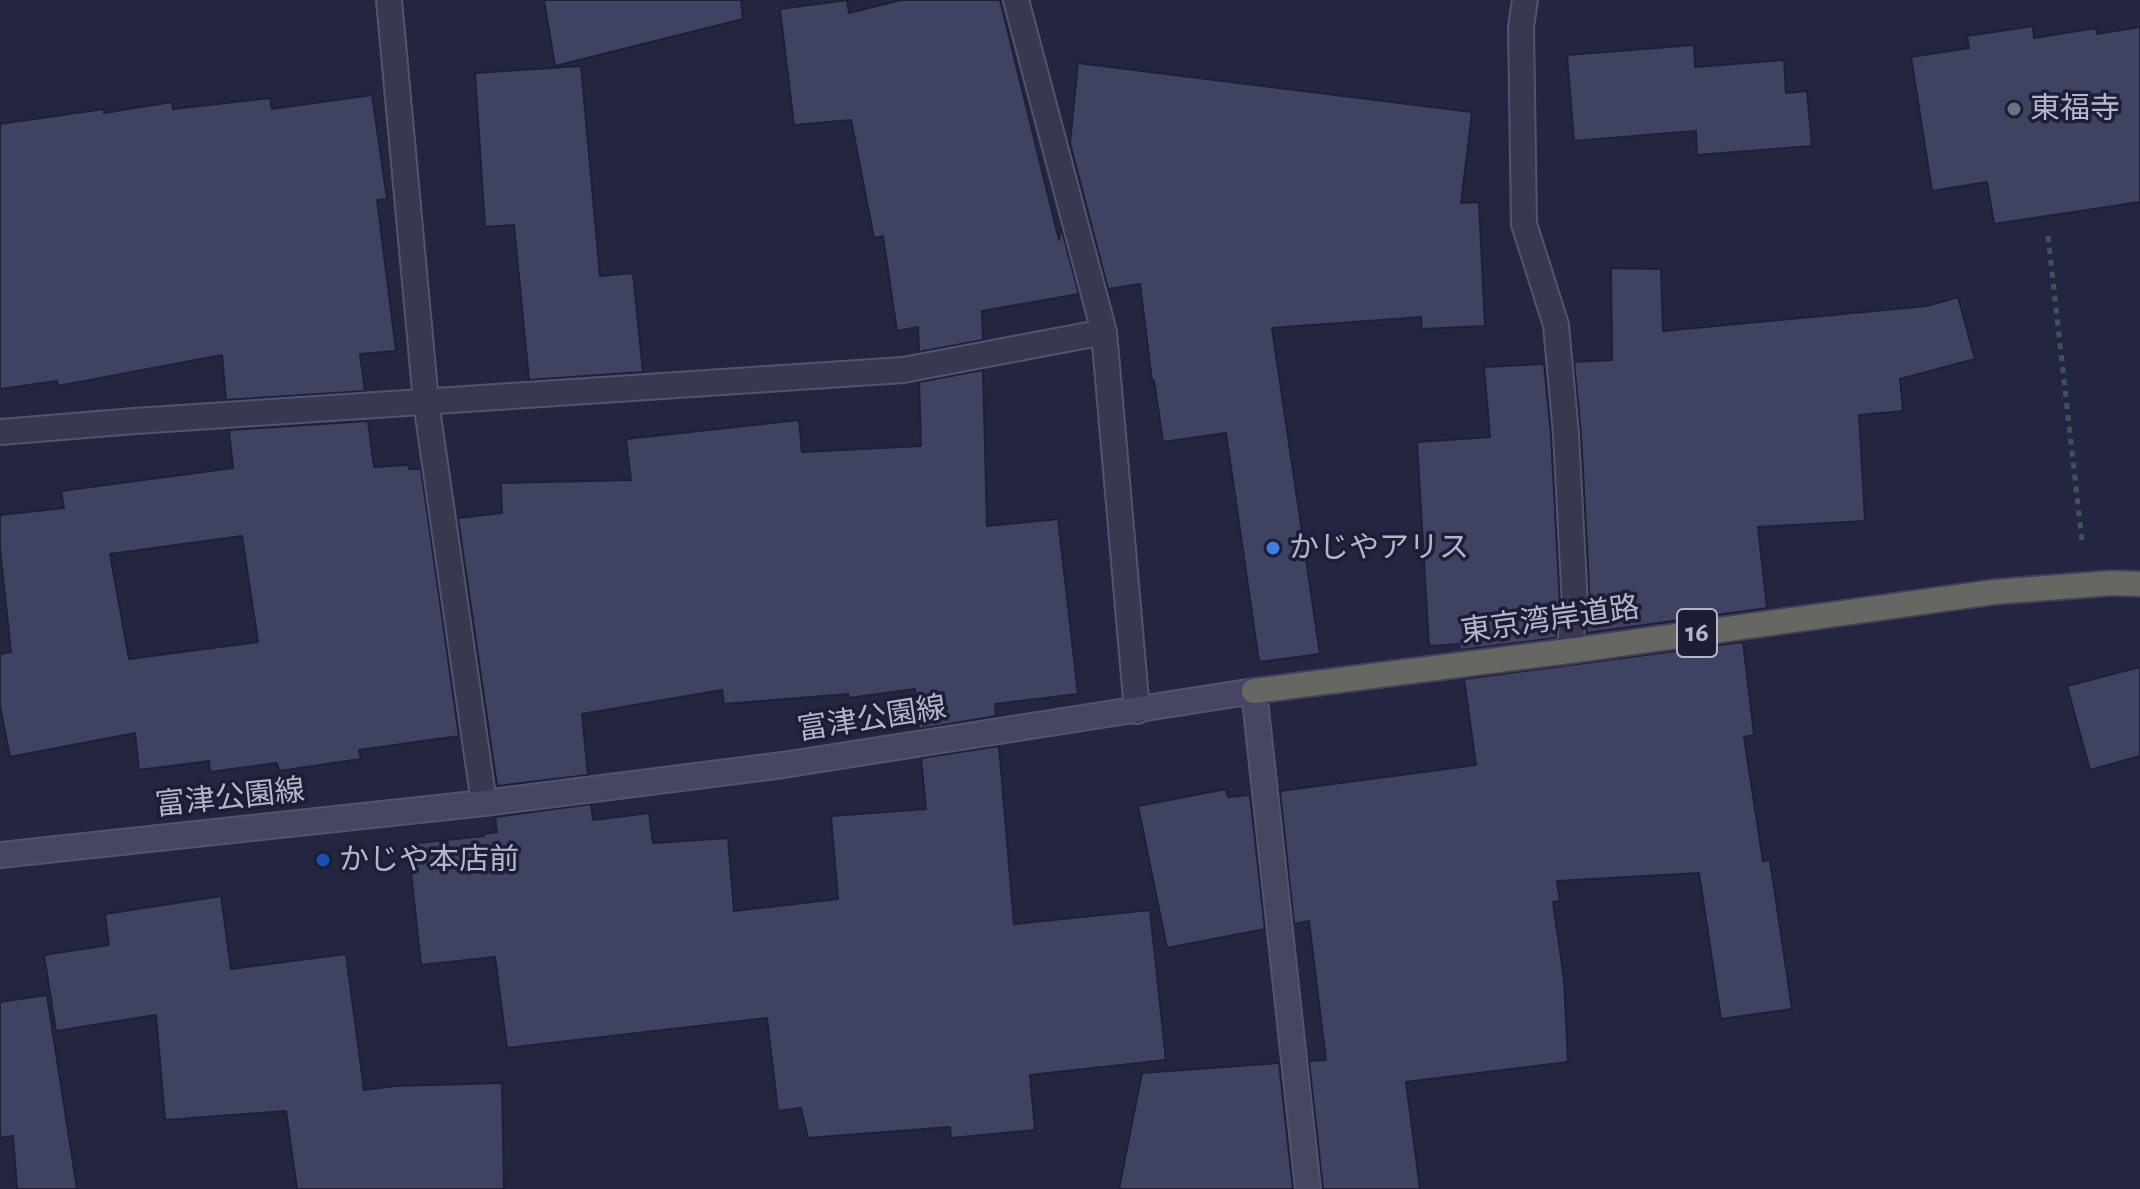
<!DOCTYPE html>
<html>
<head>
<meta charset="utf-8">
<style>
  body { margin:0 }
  canvas { display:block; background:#242641 }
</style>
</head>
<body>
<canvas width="2140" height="1189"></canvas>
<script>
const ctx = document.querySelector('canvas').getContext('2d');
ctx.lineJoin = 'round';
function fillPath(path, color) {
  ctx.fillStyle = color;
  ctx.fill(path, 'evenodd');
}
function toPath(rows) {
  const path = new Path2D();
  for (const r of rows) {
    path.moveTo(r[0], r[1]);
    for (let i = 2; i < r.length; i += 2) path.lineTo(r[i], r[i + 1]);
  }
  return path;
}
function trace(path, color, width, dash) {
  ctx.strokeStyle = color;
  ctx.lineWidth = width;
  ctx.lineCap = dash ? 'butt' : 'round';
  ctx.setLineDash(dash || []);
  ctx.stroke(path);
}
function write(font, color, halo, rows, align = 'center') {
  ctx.font = font + ' "Alegreya Sans","Noto Sans JP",sans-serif';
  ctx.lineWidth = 7;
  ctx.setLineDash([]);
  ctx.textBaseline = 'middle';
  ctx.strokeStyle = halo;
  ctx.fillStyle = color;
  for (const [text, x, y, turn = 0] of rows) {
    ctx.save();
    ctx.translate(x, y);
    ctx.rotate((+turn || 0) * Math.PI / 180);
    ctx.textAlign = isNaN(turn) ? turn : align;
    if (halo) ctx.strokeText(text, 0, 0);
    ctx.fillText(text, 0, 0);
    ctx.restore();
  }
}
const building = toPath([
  [544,0,741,0,743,19,555,66,544,0],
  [847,0,849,13,901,0,1000,0,1059,240,1061,227,1079,294,982,311,983,340,919,352,918,327,897,331,883,236,874,238,851,120,794,125,780,9,847,0],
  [2033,26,2034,38,2096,28,2097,34,2140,27,2140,202,1994,224,1987,182,1932,191,1911,57,1969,48,1967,36,2033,26],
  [1694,45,1695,67,1784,60,1786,93,1807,91,1812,146,1697,155,1696,131,1574,141,1567,55,1694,45],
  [1078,63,1472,112,1461,203,1479,202,1485,326,1422,329,1421,317,1272,328,1320,654,1259,662,1226,433,1163,442,1154,380,1152,381,1140,284,1108,289,1070,143,1078,63],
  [581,66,600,276,633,273,643,372,529,380,514,225,485,227,475,73,581,66],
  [372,95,387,199,377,200,396,351,360,354,365,391,226,400,222,355,58,386,57,381,0,389,0,124,104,109,104,113,172,102,173,109,270,98,272,109,372,95],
  [1611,268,1661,269,1663,331,1927,306,1958,297,1975,359,1900,379,1903,411,1859,415,1865,521,1758,527,1767,608,1586,633,1590,604,1581,433,1574,362,1612,360,1611,268],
  [1544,364,1551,435,1560,604,1556,638,1460,650,1459,644,1429,646,1417,442,1490,437,1484,367,1544,364],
  [983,370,987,526,1058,519,1078,694,995,704,996,716,919,729,915,689,849,698,848,694,724,704,722,690,582,714,588,775,497,786,458,518,502,513,501,483,631,480,626,439,799,420,802,452,921,446,919,382,983,370],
  [368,421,374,467,408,465,409,469,421,469,459,736,359,750,361,759,279,771,277,763,210,772,209,761,139,770,135,733,10,757,0,706,0,654,11,652,0,549,0,515,64,508,61,491,233,468,229,430,368,421],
  [242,536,258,642,129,659,110,554,242,536],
  [1743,642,1754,735,1744,737,1763,861,1770,860,1792,1009,1721,1019,1699,873,1557,881,1560,901,1553,902,1564,979,1568,1062,1406,1082,1420,1189,1323,1189,1309,1061,1326,1060,1309,921,1294,924,1280,791,1476,765,1464,679,1743,642],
  [2140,667,2140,756,2090,770,2067,686,2140,667],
  [999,746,1014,924,1150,910,1166,1060,1030,1075,1035,1130,951,1138,950,1127,808,1138,801,1108,778,1111,767,1018,507,1048,495,957,421,965,408,844,484,836,483,834,497,832,495,817,591,804,593,820,649,813,653,843,728,838,734,911,838,899,831,816,926,809,921,758,999,746],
  [1226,789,1228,797,1250,795,1265,929,1167,948,1138,806,1226,789],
  [221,896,231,969,346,954,364,1090,396,1086,502,1083,504,1189,297,1189,286,1111,165,1120,156,1015,56,1031,44,955,109,945,105,914,221,896],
  [47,995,77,1189,17,1189,13,1136,0,1138,0,1002,47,995],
  [1279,1063,1293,1189,1119,1189,1142,1073,1279,1063]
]);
fillPath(building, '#404261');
trace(building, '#1f2037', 2);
const service = toPath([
  [1525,0,1521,27,1524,224,1556,325,1566,434,1575,605,1569,651],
  [426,402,484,803]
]);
const minor = toPath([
  [389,0,426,402],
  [1016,0,1104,332,1137,711],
  [0,432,135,421,903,370,1104,332]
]);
const secondary = toPath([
  [0,855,484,803,783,765,1254,691,1308,1189]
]);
const trunk = toPath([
  [1254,691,1569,651,1994,592,2112,583,2140,584]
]);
trace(service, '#53546b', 28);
trace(minor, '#53546b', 28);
trace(secondary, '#53546b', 28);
trace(trunk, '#404158', 28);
trace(toPath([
  [2048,236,2082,541]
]), '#41505b', 5, [6, 6]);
trace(service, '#383950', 24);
trace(minor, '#383950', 24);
trace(secondary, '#464663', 24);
trace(trunk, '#666762', 24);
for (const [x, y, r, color] of [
  [2014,109,8,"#6b7280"],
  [1273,548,8,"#3f7fe0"],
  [323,860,8,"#1a4fb4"]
]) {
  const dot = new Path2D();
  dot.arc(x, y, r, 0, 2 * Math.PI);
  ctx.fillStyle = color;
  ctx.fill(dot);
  trace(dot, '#1d1e35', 3);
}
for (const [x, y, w] of [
  [1697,633,40]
]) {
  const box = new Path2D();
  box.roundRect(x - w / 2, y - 24, w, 48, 6);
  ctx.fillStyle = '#1d1e35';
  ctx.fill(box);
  trace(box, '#b5b5cb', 2);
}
write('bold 28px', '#b5b5cb', null, [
  ["16",1697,633]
]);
write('30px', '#b5b5cb', '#1d1e35', [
  ["東福寺",2030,109],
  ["かじやアリス",1289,548],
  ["かじや本店前",339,860]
], 'left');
write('30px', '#b5b5cb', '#1d1e35', [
  ["東京湾岸道路",1550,620,-8],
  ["富津公園線",872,719,-9],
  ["富津公園線",230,798,-6]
]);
</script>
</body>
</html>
